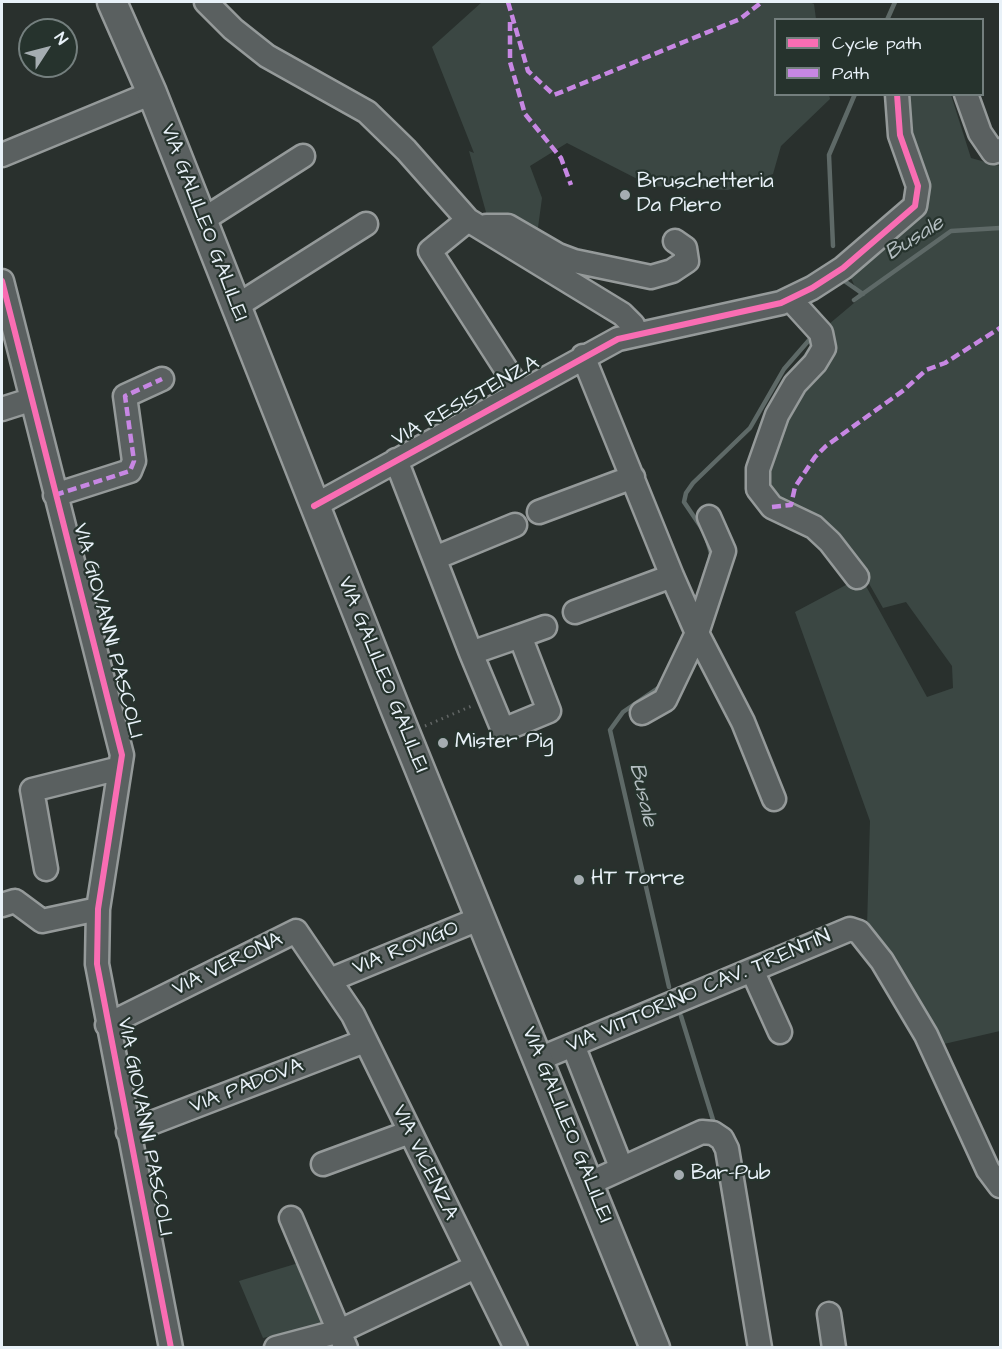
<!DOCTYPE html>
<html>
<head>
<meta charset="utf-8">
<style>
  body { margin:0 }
  #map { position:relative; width:1002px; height:1349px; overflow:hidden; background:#29302d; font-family:"Architects Daughter",sans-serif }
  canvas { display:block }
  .frame { position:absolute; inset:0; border:3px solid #e8f1f8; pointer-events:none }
  .legend { position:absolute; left:774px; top:18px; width:210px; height:78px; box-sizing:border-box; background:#26332d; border:2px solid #747f7e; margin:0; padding:8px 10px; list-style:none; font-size:18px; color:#e8f1f8 }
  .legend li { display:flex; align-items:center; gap:12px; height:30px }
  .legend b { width:30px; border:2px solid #747f7e }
  .north { position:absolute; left:18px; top:18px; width:60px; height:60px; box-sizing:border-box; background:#26332d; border:2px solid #747f7e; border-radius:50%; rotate:54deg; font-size:16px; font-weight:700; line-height:24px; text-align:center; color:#e8f1f8 }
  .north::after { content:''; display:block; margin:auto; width:21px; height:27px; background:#a5adb1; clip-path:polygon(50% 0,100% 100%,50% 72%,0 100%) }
</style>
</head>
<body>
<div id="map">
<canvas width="1002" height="1349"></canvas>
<div class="frame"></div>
<ul class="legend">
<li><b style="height:8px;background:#f96db3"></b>Cycle path</li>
<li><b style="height:8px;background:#c787e3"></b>Path</li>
</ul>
<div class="north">N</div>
</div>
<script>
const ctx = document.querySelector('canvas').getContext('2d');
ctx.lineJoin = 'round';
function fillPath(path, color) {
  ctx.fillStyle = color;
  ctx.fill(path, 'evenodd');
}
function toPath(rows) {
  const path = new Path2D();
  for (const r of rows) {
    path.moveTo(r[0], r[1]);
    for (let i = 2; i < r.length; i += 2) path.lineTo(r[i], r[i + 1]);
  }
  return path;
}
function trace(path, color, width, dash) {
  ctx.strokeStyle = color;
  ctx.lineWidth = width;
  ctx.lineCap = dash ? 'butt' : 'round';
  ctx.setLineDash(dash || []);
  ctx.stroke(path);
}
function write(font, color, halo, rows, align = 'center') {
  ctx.font = font + ' "Architects Daughter",sans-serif';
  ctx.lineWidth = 4.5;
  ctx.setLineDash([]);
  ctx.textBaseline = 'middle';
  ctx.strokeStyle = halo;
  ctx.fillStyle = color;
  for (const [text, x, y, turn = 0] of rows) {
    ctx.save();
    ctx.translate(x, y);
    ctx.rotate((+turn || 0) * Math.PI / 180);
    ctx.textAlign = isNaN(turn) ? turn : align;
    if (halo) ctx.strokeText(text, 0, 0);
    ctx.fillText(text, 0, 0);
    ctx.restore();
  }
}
fillPath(toPath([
  [482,2,809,2,814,4,816,19,776,20,776,94,829,95,830,99,781,146,773,174,728,190,651,186,567,143,530,166,542,198,537,235,489,223,469,151,474,153,432,47],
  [897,95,951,95,971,158,1000,166,1000,1031,931,1047,867,927,870,821,795,612,861,577,927,697,953,688,952,666,906,602,883,608,840,533,810,513,765,507,774,403,816,335,860,298,846,267,918,215],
  [305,1261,331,1321,263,1338,239,1281]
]), '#3b4743');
trace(toPath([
  [887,20,895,2],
  [833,246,829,155,855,94],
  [843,280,863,294],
  [854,300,951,231,1000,228],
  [710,559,711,553,705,533,684,502,686,493,693,483,750,428,784,369,810,339],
  [661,686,623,712,610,730,669,987],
  [681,1016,714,1123]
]), '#5e6967', 4.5);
const minor = toPath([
  [206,2,233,29,267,56,367,112,406,150,468,220,622,314,633,325,636,333],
  [966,94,980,133,993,152,1000,150],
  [2,155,152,93],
  [468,220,430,251,520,391],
  [201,221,303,156],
  [486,226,508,226,558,255,574,261,651,277,672,271,687,261,685,248,675,241],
  [2,281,122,755,98,909,97,964,171,1348],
  [791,300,821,333,824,348,815,363,795,384,777,415,758,469,758,489,772,507,814,527,830,542,857,577],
  [235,307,366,224],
  [583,356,672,576,697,633,743,722,774,799],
  [2,409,30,400],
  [396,460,471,653,503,730,549,711,520,636,471,653],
  [55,495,130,471,134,461,125,396,162,379],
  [314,506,618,339,781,303,812,288,843,268,915,206,918,186,900,135,897,94],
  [539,512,633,477],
  [435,558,515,525],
  [575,612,672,576],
  [520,636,545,627],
  [642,713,665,700,697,633,724,551,709,517],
  [46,869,32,790,120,768],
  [2,905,15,901,42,921,98,909],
  [752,970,780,1032],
  [330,980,481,918],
  [107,1025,296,931,353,1015,516,1348],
  [573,1045,621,1167],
  [539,1059,850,929,859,932,882,961,926,1035,988,1170,1000,1186],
  [128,1132,365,1041],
  [323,1164,410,1132],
  [588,1184,702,1132,713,1133,722,1139,727,1149,760,1348],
  [291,1218,346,1348],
  [829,1314,834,1348],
  [276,1348,340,1331,475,1267]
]);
const major = toPath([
  [112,2,152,93,395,708,655,1348]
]);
trace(minor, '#959a9a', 27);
trace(major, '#959a9a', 33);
trace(toPath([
  [425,726,474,705]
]), '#626665', 3, [1.5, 4.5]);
trace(minor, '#5a6060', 22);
trace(major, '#5a6060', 28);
trace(toPath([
  [508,2,528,71,554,95,740,19,762,2],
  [510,22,510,62,525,114,561,158,571,185],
  [55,495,130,471,134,461,125,396,162,379],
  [772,507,791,505,795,487,815,457,826,446,904,390,926,370,945,363,1000,328]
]), '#c787e3', 4.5, [9, 4.5]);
trace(toPath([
  [2,281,122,755,98,909,97,964,171,1348],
  [314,506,618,339,781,303,812,288,843,268,915,206,918,186,900,135,897,94]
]), '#f96db3', 6);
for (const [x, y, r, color] of [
  [625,195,6,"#a5adb1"],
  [443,743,6,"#a5adb1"],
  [579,880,6,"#a5adb1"],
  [679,1175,6,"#a5adb1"]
]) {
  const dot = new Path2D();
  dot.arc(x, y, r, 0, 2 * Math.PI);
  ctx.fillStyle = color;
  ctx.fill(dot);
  trace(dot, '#26332d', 2);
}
write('21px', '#e8f1f8', '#26332d', [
  ["Bruschetteria",637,183],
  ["Da Piero",637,207],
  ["Mister Pig",455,743],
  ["HT Torre",591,880],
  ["Bar-Pub",691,1175]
], 'left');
write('21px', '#e8f1f8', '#26332d', [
  ["VIA GALILEO GALILEI",203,223,69],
  ["VIA RESISTENZA",466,402,-29],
  ["VIA GIOVANNI PASCOLI",107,631,75],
  ["VIA GALILEO GALILEI",382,675,68],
  ["VIA ROVIGO",406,949,-22],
  ["VIA VERONA",228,965,-26],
  ["VIA VITTORINO CAV. TRENTIN",699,992,-23],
  ["VIA PADOVA",247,1087,-21],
  ["VIA GALILEO GALILEI",566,1125,68],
  ["VIA GIOVANNI PASCOLI",144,1127,79],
  ["VIA VICENZA",424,1163,64]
]);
write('italic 22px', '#b3bdc0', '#26332d', [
  ["Busale",915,239,-32],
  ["Busale",642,795,77]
]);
</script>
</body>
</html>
